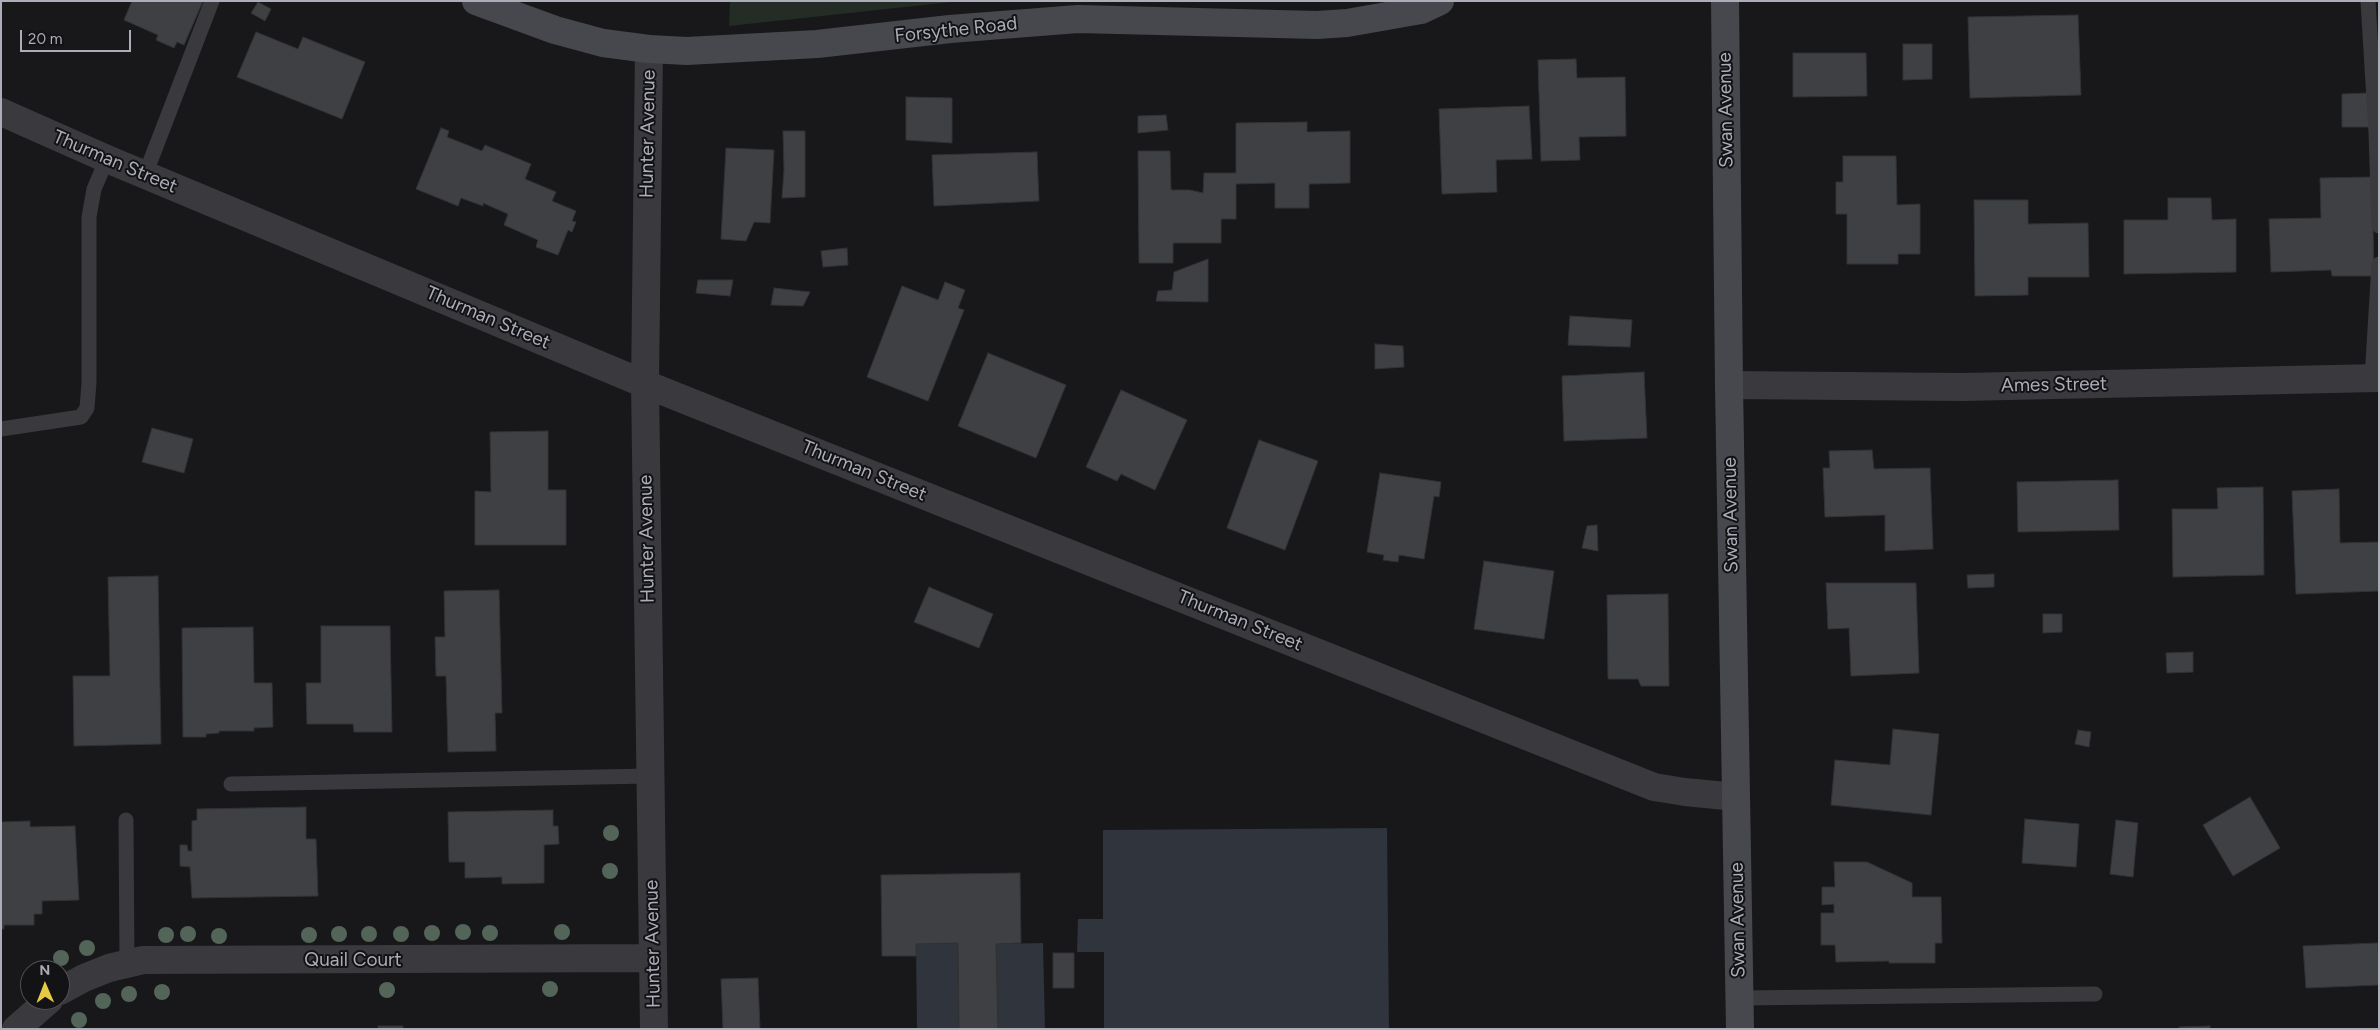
<!DOCTYPE html>
<html>
<head>
<meta charset="utf-8">
<style>
  body { margin:0 }
  #map { position:relative; width:2380px; height:1030px; overflow:hidden; background:#18181a; font-family:Figtree,sans-serif }
  canvas { display:block }
  .frame { position:absolute; inset:0; border:2px solid #abadb8; pointer-events:none }
  .north { position:absolute; left:20px; top:960px; width:50px; height:50px; box-sizing:border-box; background:#131315; border:1px solid #505156; border-radius:50%; rotate:359deg; font-size:14px; font-weight:700; line-height:20px; text-align:center; color:#abadb8 }
  .north::after { content:''; display:block; margin:auto; width:18px; height:22px; background:#e5ca44; clip-path:polygon(50% 0,100% 100%,50% 72%,0 100%) }
  .scale { position:absolute; left:20px; top:30px; width:111px; height:22px; box-sizing:border-box; border:2px solid #abadb8; border-top:0; padding-left:6px; font-size:15px; line-height:18px; white-space:nowrap; color:#abadb8; -webkit-text-stroke:4px #131315; paint-order:stroke }
</style>
</head>
<body>
<div id="map">
<canvas width="2380" height="1030"></canvas>
<div class="frame"></div>
<div class="north">N</div>
<div class="scale">20 m</div>
</div>
<script>
const ctx = document.querySelector('canvas').getContext('2d');
ctx.lineJoin = 'round';
function fillPath(path, color) {
  ctx.fillStyle = color;
  ctx.fill(path, 'evenodd');
}
function toPath(rows) {
  const path = new Path2D();
  for (const r of rows) {
    path.moveTo(r[0], r[1]);
    for (let i = 2; i < r.length; i += 2) path.lineTo(r[i], r[i + 1]);
  }
  return path;
}
function trace(path, color, width, dash) {
  ctx.strokeStyle = color;
  ctx.lineWidth = width;
  ctx.lineCap = dash ? 'butt' : 'round';
  ctx.setLineDash(dash || []);
  ctx.stroke(path);
}
function write(font, color, halo, rows, align = 'center') {
  ctx.font = font + ' Figtree,sans-serif';
  ctx.lineWidth = 4;
  ctx.setLineDash([]);
  ctx.textBaseline = 'middle';
  ctx.strokeStyle = halo;
  ctx.fillStyle = color;
  for (const [text, x, y, turn = 0] of rows) {
    ctx.save();
    ctx.translate(x, y);
    ctx.rotate((+turn || 0) * Math.PI / 180);
    ctx.textAlign = isNaN(turn) ? turn : align;
    if (halo) ctx.strokeText(text, 0, 0);
    ctx.fillText(text, 0, 0);
    ctx.restore();
  }
}
fillPath(toPath([
  [730,1,961,1,729,26]
]), '#242c26');
fillPath(toPath([
  [1387,828,1389,1029,1104,1029,1104,952,1077,952,1078,919,1103,919,1103,830],
  [958,943,959,1029,917,1029,916,944],
  [1043,943,1045,1029,998,1029,996,944]
]), '#2f343d');
const building = toPath([
  [132,1,203,1,184,45,177,42,174,48,156,40,158,35,124,20,132,1],
  [258,2,271,9,265,21,251,13,258,2],
  [2078,15,2081,95,1970,98,1968,17,2078,15],
  [256,32,298,49,303,37,365,62,342,119,237,77,256,32],
  [1903,44,1932,44,1932,79,1903,80,1903,44],
  [1793,53,1866,53,1867,96,1793,97,1793,53],
  [1576,59,1577,78,1625,77,1626,136,1579,137,1580,160,1541,161,1538,60,1576,59],
  [2368,93,2369,127,2342,127,2342,94,2368,93],
  [906,97,952,98,952,143,906,140,906,97],
  [1529,106,1532,159,1496,160,1497,192,1442,194,1439,109,1529,106],
  [1166,115,1168,130,1138,133,1138,116,1166,115],
  [1307,122,1307,132,1350,131,1350,183,1309,184,1309,208,1275,208,1275,183,1236,184,1236,219,1221,219,1221,243,1173,243,1173,263,1139,263,1138,151,1170,151,1171,190,1190,190,1203,193,1204,173,1236,173,1236,123,1307,122],
  [441,128,449,131,447,137,482,151,485,145,531,164,525,179,556,192,552,201,576,211,572,221,576,222,572,232,568,230,558,255,536,247,538,240,504,225,508,214,483,203,483,206,461,198,458,206,416,189,441,128],
  [783,131,805,131,805,197,782,198,784,170,783,131],
  [726,148,774,150,770,223,754,222,746,241,721,239,726,148],
  [1037,152,1039,201,934,206,932,155,1037,152],
  [1843,156,1896,156,1897,205,1920,204,1920,254,1898,254,1898,264,1847,264,1847,214,1836,214,1836,182,1843,182,1843,156],
  [2372,177,2374,276,2332,276,2331,270,2271,272,2269,219,2321,218,2320,178,2372,177],
  [2168,198,2211,198,2212,220,2236,219,2236,272,2124,274,2124,220,2168,220,2168,198],
  [1974,200,2028,200,2028,224,2088,223,2089,277,2028,277,2028,295,1975,296,1974,200],
  [847,248,848,265,823,267,821,251,847,248],
  [1208,259,1208,302,1156,301,1158,291,1172,290,1174,272,1208,259],
  [698,280,733,280,730,296,696,293,698,280],
  [945,282,965,290,958,308,964,310,928,401,867,377,902,286,938,300,945,282],
  [774,288,810,292,803,306,771,305,774,288],
  [1570,316,1632,320,1630,347,1568,345,1570,316],
  [1375,344,1403,346,1404,367,1375,369,1375,344],
  [988,353,1066,385,1036,458,958,426,988,353],
  [1644,372,1647,438,1564,441,1562,376,1644,372],
  [1121,390,1187,420,1155,490,1121,474,1117,481,1086,467,1121,390],
  [152,428,193,439,184,473,142,462,152,428],
  [548,431,548,490,566,490,566,545,475,545,475,491,491,492,490,432,548,431],
  [1259,440,1318,461,1285,550,1227,528,1259,440],
  [1872,450,1874,469,1930,468,1933,549,1885,551,1885,515,1825,517,1823,468,1830,468,1829,451,1872,450],
  [1380,473,1441,482,1439,497,1434,496,1424,559,1399,555,1398,562,1383,560,1384,555,1367,552,1380,473],
  [2118,480,2119,530,2018,532,2017,482,2118,480],
  [2263,487,2264,575,2173,577,2172,509,2218,509,2217,488,2263,487],
  [2339,489,2340,543,2379,542,2379,591,2296,594,2292,491,2339,489],
  [1597,525,1598,551,1582,548,1587,526,1597,525],
  [1484,561,1554,571,1544,639,1474,629,1484,561],
  [1994,574,1994,587,1968,588,1967,575,1994,574],
  [158,576,161,744,74,746,73,676,110,676,108,577,158,576],
  [1826,583,1916,583,1919,673,1851,676,1849,628,1828,629,1826,583],
  [929,587,993,614,979,648,914,622,929,587],
  [499,590,502,713,495,713,496,751,448,752,446,676,436,676,435,637,445,637,444,591,499,590],
  [1668,594,1669,686,1641,686,1638,679,1608,679,1607,595,1668,594],
  [2043,614,2062,614,2062,632,2043,633,2043,614],
  [321,626,390,626,392,732,354,732,353,724,307,724,306,683,321,683,321,626],
  [253,627,254,683,272,683,273,727,254,728,254,731,219,731,219,733,206,734,206,737,183,737,182,628,253,627],
  [2193,652,2193,672,2167,673,2166,653,2193,652],
  [1893,729,1939,734,1931,815,1831,805,1835,760,1890,765,1893,729],
  [2078,730,2091,732,2089,747,2075,744,2078,730],
  [2250,797,2280,848,2233,876,2203,825,2250,797],
  [306,807,306,839,316,839,318,896,192,898,190,867,180,866,180,845,187,845,188,851,192,851,192,821,197,820,197,809,306,807],
  [553,810,553,826,558,826,559,844,544,845,544,883,502,884,502,877,465,878,465,862,449,862,448,812,553,810],
  [2025,819,2079,824,2076,867,2022,863,2025,819],
  [2116,820,2138,823,2133,877,2110,874,2116,820],
  [30,821,30,827,75,826,79,900,42,901,42,914,34,914,34,925,4,925,4,929,1,929,1,822,30,821],
  [1834,862,1867,862,1912,883,1912,897,1941,897,1942,943,1935,943,1935,963,1889,963,1889,961,1836,962,1835,945,1821,945,1821,913,1834,913,1834,904,1822,905,1822,887,1835,887,1834,862],
  [1020,873,1021,943,996,944,998,1029,959,1029,958,943,916,944,916,956,882,956,881,875,1020,873],
  [2378,943,2379,985,2306,988,2303,946,2378,943],
  [1053,953,1074,953,1074,988,1053,988,1053,953],
  [758,978,760,1029,723,1029,721,979,758,978],
  [378,1026,403,1026,403,1029,378,1029,378,1026],
  [2210,1026,2210,1029,2179,1029,2179,1027,2210,1026]
]);
fillPath(building, '#3f4043');
trace(building, '#323235', 1);
trace(toPath([
  [2368,1,2376,133,2379,226],
  [145,175,212,1],
  [2372,378,2379,264],
  [1,429,81,417,87,408,89,383,89,217,94,189,107,159],
  [231,784,650,776],
  [126,820,127,964],
  [1740,998,2095,994]
]), '#39393e', 15);
trace(toPath([
  [649,49,645,384,654,1029],
  [1,112,107,159,645,384,1654,787,1685,792,1736,797],
  [1729,385,1963,387,2379,378],
  [60,991,84,978,109,968,143,960,653,958],
  [16,1029,49,1000]
]), '#39393e', 28);
trace(toPath([
  [476,1,555,30,603,43,649,49,687,51,817,44,950,29,1078,19,1317,25,1347,23,1421,10,1440,1],
  [1725,1,1729,385,1740,1029]
]), '#47484e', 28);
ctx.fillStyle = '#536458';
for (const [x, y] of [
  [611,833],
  [610,871],
  [463,932],
  [562,932],
  [432,933],
  [490,933],
  [188,934],
  [339,934],
  [369,934],
  [401,934],
  [166,935],
  [309,935],
  [219,936],
  [87,948],
  [61,958],
  [550,989],
  [387,990],
  [162,992],
  [129,994],
  [103,1001],
  [79,1020]
]) {
  ctx.beginPath();
  ctx.arc(x, y, 8, 0, 2 * Math.PI);
  ctx.fill();
}
write('19px', '#abadb8', '#131315', [
  ["Forsythe Road",956,30,-6],
  ["Swan Avenue",1726,110,-91],
  ["Hunter Avenue",648,134,-89],
  ["Thurman Street",115,162,23],
  ["Thurman Street",488,318,23],
  ["Ames Street",2054,385,-1],
  ["Thurman Street",864,471,22],
  ["Swan Avenue",1731,515,-91],
  ["Hunter Avenue",647,539,-91],
  ["Thurman Street",1240,621,22],
  ["Swan Avenue",1738,920,-91],
  ["Hunter Avenue",653,944,-91],
  ["Quail Court",353,960]
]);
</script>
</body>
</html>
